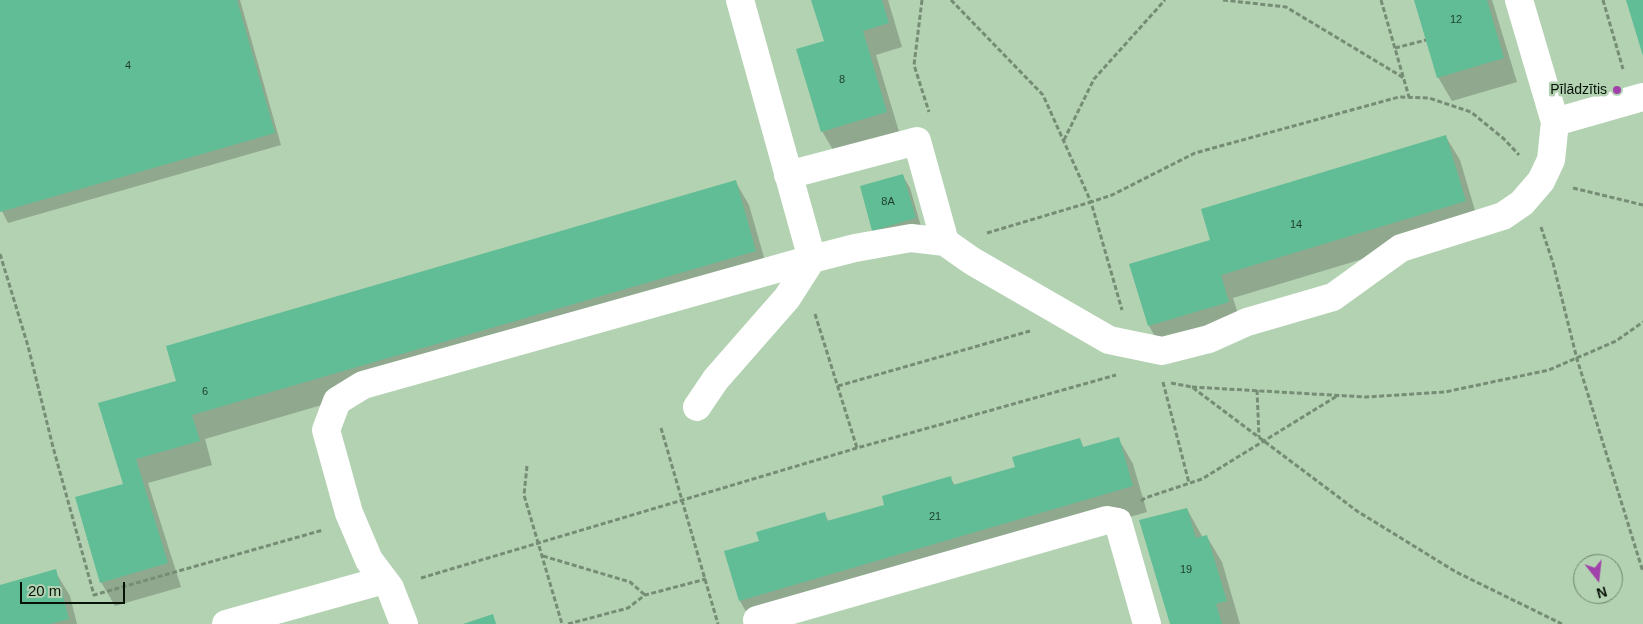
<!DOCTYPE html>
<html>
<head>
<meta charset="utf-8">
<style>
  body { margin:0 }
  #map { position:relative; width:1643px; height:624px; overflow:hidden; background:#b3d2b2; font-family:Helvetica,sans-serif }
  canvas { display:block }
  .north { position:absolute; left:1573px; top:554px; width:50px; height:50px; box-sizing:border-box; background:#b3d2b2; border:1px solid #6f866e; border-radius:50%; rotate:164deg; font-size:14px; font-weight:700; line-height:20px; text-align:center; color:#081308 }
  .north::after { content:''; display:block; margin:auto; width:18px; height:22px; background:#a142aa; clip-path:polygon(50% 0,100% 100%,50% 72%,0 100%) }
  .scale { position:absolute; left:20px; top:582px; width:105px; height:22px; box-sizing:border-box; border:2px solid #081308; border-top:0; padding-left:6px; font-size:15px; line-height:18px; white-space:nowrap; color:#081308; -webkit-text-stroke:4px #b3d2b2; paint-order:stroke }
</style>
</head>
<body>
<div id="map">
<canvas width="1643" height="624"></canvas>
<div class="north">N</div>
<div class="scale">20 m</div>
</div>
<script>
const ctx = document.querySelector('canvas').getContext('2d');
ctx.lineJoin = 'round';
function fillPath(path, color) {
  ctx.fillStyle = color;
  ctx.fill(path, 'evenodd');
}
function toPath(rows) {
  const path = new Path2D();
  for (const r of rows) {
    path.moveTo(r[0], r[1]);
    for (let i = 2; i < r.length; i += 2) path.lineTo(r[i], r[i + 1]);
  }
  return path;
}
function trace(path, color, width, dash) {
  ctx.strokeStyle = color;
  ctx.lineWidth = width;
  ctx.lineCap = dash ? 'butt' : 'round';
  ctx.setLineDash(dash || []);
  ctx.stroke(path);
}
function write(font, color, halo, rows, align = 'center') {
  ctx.font = font + ' Helvetica,sans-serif';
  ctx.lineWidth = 5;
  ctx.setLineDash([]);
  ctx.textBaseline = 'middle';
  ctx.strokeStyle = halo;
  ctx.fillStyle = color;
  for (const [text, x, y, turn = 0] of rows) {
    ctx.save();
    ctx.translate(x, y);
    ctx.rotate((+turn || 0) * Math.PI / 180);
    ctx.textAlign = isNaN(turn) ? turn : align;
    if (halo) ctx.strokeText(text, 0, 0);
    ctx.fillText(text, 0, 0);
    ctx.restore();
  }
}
fillPath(toPath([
  [0,0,240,0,281,145,8,223,0,207],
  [813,0,888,0,902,47,876,55,900,135,836,155,822,131,825,42],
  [1415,0,1492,0,1517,82,1452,101,1438,77],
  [1446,137,1460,160,1479,224,1233,298,1242,326,1163,350,1149,326,1131,265,1211,241],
  [903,176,910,188,922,230,880,242,873,230],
  [735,181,749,205,769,275,205,439,212,465,148,483,181,587,115,606,101,582,124,485,100,404,178,382],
  [1118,438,1133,464,1147,512,761,624,753,624,740,601,761,542,824,513,829,522,886,505,950,477,955,486,1016,468,1079,439,1084,448],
  [1187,509,1203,538,1207,537,1222,562,1240,624,1171,624],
  [55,571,70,596,77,624,0,624,0,586]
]), '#0003');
fillPath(toPath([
  [0,0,237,0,275,133,0,212],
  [811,0,882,0,889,23,863,31,887,112,821,132,796,49,824,41],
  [1414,0,1487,0,1504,58,1437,78],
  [1626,0,1643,0,1643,56],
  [1446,135,1466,201,1221,275,1229,302,1148,326,1129,264,1210,240,1201,209],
  [903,174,916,218,872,231,860,186],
  [736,180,756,251,192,415,200,441,136,459,168,563,100,583,75,497,123,484,98,403,176,381,166,346],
  [1119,437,1133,486,739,601,724,551,759,541,756,532,825,512,827,521,884,505,882,496,951,476,953,485,1015,467,1012,457,1080,438,1083,447],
  [1187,508,1196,538,1207,535,1227,601,1216,604,1222,624,1170,624,1139,520],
  [56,569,69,619,50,624,0,624,0,585],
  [493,614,496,624,463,624]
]), '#60bd96');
trace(toPath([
  [922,0,914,65,929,112],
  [951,0,1043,95,1091,202,1112,195,1195,153,1399,97,1429,98,1471,112,1504,139,1519,155],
  [1223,0,1286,7,1404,78],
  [1381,0,1409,97],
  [1603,0,1623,69],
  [1395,48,1426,40],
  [1064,140,1094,79,1165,0],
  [1573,188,1643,205],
  [1541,227,1553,263,1577,359,1643,572],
  [987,233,1091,202,1122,310],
  [0,254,28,346,53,447,94,595,323,530],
  [815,314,857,448],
  [1163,382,1189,483],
  [1171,383,1192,387,1357,511,1456,572,1562,624],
  [838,386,1030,331],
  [1192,387,1366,397,1445,392,1549,370,1616,341,1643,322],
  [1257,390,1259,437],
  [661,428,718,624],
  [527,466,524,495,562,624],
  [1141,501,1145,498,1202,479,1337,396],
  [543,556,630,582,645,595],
  [421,578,857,448,1116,375],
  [568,624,628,608,645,595,706,579]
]), '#758d74', 3, [5, 2.5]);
trace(toPath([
  [1555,122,1643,97],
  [788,175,917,141,945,242],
  [697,407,716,379,787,298,812,259,855,248,911,238,945,242,972,261,1109,340,1162,351,1209,339,1247,322,1333,297,1401,248,1503,216,1522,203,1541,181,1551,160,1555,122,1519,0],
  [757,620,1107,520,1118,522,1147,624],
  [226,624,384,580],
  [404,624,390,588,369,560,349,513,326,430,337,401,363,385,812,259,740,0]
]), '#fff', 28);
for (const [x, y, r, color] of [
  [1617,90,5,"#a142aa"]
]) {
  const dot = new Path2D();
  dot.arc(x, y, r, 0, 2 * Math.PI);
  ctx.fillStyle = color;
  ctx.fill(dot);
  trace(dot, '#b3d2b2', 2);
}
write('11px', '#1e3e2c', null, [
  ["12",1456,20],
  ["4",128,66],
  ["8",842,80],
  ["8A",888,202],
  ["14",1296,225],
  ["6",205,392],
  ["21",935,517],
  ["19",1186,570]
]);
write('14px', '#081308', '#b3d2b2', [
  ["Pīlādzītis",1607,90]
], 'right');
</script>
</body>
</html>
